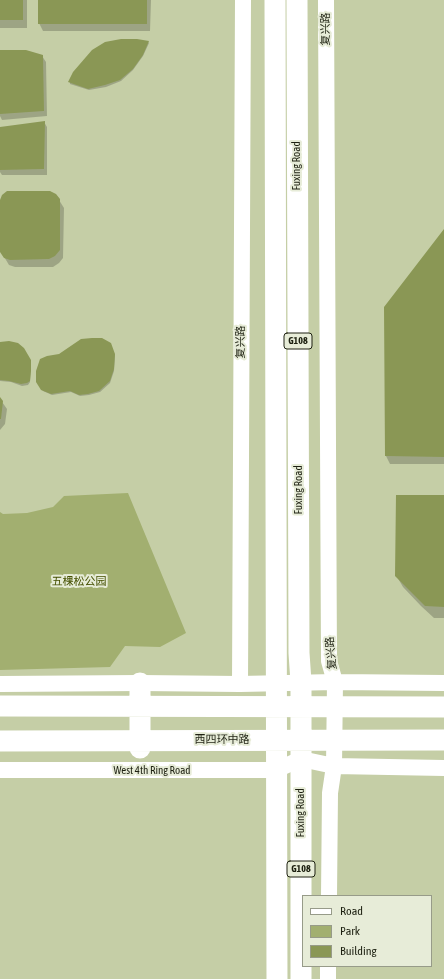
<!DOCTYPE html>
<html>
<head>
<meta charset="utf-8">
<style>
  body { margin:0 }
  #map { position:relative; width:444px; height:979px; overflow:hidden; background:#c5cea6; font-family:"Asap Condensed",sans-serif }
  canvas { display:block }
  .legend { position:absolute; left:302px; top:895px; width:130px; height:72px; box-sizing:border-box; background:#e7ecd8; border:1px solid #979b89; margin:0; padding:5px 7px; list-style:none; font-size:12px; color:#1e2112 }
  .legend li { display:flex; align-items:center; gap:8px; height:20px }
  .legend b { width:20px; border:1px solid #979b89 }
</style>
</head>
<body>
<div id="map">
<canvas width="444" height="979"></canvas>
<ul class="legend">
<li><b style="height:5px;background:#fff"></b>Road</li>
<li><b style="height:11px;background:#a2af70"></b>Park</li>
<li><b style="height:11px;background:#8a9755"></b>Building</li>
</ul>
</div>
<script>
const ctx = document.querySelector('canvas').getContext('2d');
ctx.lineJoin = 'round';
function fillPath(path, color) {
  ctx.fillStyle = color;
  ctx.fill(path, 'evenodd');
}
function toPath(rows) {
  const path = new Path2D();
  for (const r of rows) {
    path.moveTo(r[0], r[1]);
    for (let i = 2; i < r.length; i += 2) path.lineTo(r[i], r[i + 1]);
  }
  return path;
}
function trace(path, color, width, dash) {
  ctx.strokeStyle = color;
  ctx.lineWidth = width;
  ctx.lineCap = dash ? 'butt' : 'round';
  ctx.setLineDash(dash || []);
  ctx.stroke(path);
}
function write(font, color, halo, rows, align = 'center') {
  ctx.font = font + ' "Asap Condensed","Noto Sans SC",sans-serif';
  ctx.lineWidth = 4;
  ctx.setLineDash([]);
  ctx.textBaseline = 'middle';
  ctx.strokeStyle = halo;
  ctx.fillStyle = color;
  for (const [text, x, y, turn = 0] of rows) {
    ctx.save();
    ctx.translate(x, y);
    ctx.rotate((+turn || 0) * Math.PI / 180);
    ctx.textAlign = isNaN(turn) ? turn : align;
    if (halo) ctx.strokeText(text, 0, 0);
    ctx.fillText(text, 0, 0);
    ctx.restore();
  }
}
fillPath(toPath([
  [128,493,186,633,160,647,125,646,110,667,0,670,0,512,3,514,27,513,53,507,64,496]
]), '#a2af70');
fillPath(toPath([
  [0,0,27,0,27,28,0,28],
  [39,0,151,0,150,31,43,31,39,23],
  [148,42,149,43,143,56,133,70,121,81,106,87,89,90,70,84,70,82],
  [0,51,42,56,46,62,47,116,2,120,0,116],
  [44,122,47,127,47,175,2,175,0,172,0,128],
  [59,200,64,208,63,258,59,263,53,267,15,267,9,265,0,250],
  [444,231,444,464,390,464,386,456],
  [0,342,31,363,30,382,28,385,22,386,11,382,0,381],
  [111,345,115,356,114,371,110,383,100,392,89,395,80,396,71,392,52,395,43,391,38,383],
  [0,399,7,409,5,424,0,430],
  [444,496,444,618,434,618,421,606,403,587,396,575]
]), '#0003');
fillPath(toPath([
  [0,0,23,0,23,20,0,20],
  [38,0,147,0,147,24,38,24],
  [121,39,137,39,149,41,143,55,133,69,120,80,105,85,88,89,68,82,73,72,92,50,105,42],
  [0,50,26,50,43,55,44,111,0,114],
  [45,121,44,169,0,170,0,127],
  [7,191,50,191,56,194,60,199,60,250,55,256,49,259,10,260,4,258,0,252,0,200,2,195],
  [444,229,444,457,385,456,384,307],
  [92,338,102,338,111,343,115,354,114,369,110,381,99,391,88,394,79,395,70,391,51,394,41,390,36,382,36,371,40,359,47,356,59,354,81,339],
  [9,341,18,343,24,348,31,360,31,371,30,381,27,383,21,384,9,381,0,380,0,342],
  [0,397,3,401,1,419,0,419],
  [396,495,444,495,444,607,425,606,395,576]
]), '#8a9755');
trace(toPath([
  [326,0,329,661,335,682,334,766,330,793,329,896],
  [0,684,140,683,240,684,335,682,444,683],
  [240,684,243,0],
  [0,770,276,770,301,759,334,766,444,768],
  [328,979,328,966]
]), '#fff', 16);
trace(toPath([
  [275,0,277,979],
  [297,0,299,653,301,682,301,979],
  [140,683,140,748],
  [0,706,444,707],
  [0,741,444,740]
]), '#fff', 21);
for (const [x, y, w] of [
  [298,341,28],
  [301,869,28]
]) {
  const box = new Path2D();
  box.roundRect(x - w / 2, y - 8, w, 16, 3);
  ctx.fillStyle = '#e7ecd8';
  ctx.fill(box);
  trace(box, '#1e2112', 1);
}
write('bold 10px', '#1e2112', null, [
  ["G108",298,341],
  ["G108",301,869]
]);
write('11px', '#1e2112', '#e7ecd8', [
  ["复兴路",326,29,-90],
  ["Fuxing Road",297,166,-90],
  ["复兴路",241,342,-90],
  ["Fuxing Road",299,490,-90],
  ["复兴路",331,653,-95],
  ["西四环中路",222,740],
  ["West 4th Ring Road",152,771],
  ["Fuxing Road",301,813,-90]
]);
write('11px', '#455000', '#e7ecd8', [
  ["五棵松公园",79,582]
]);
</script>
</body>
</html>
